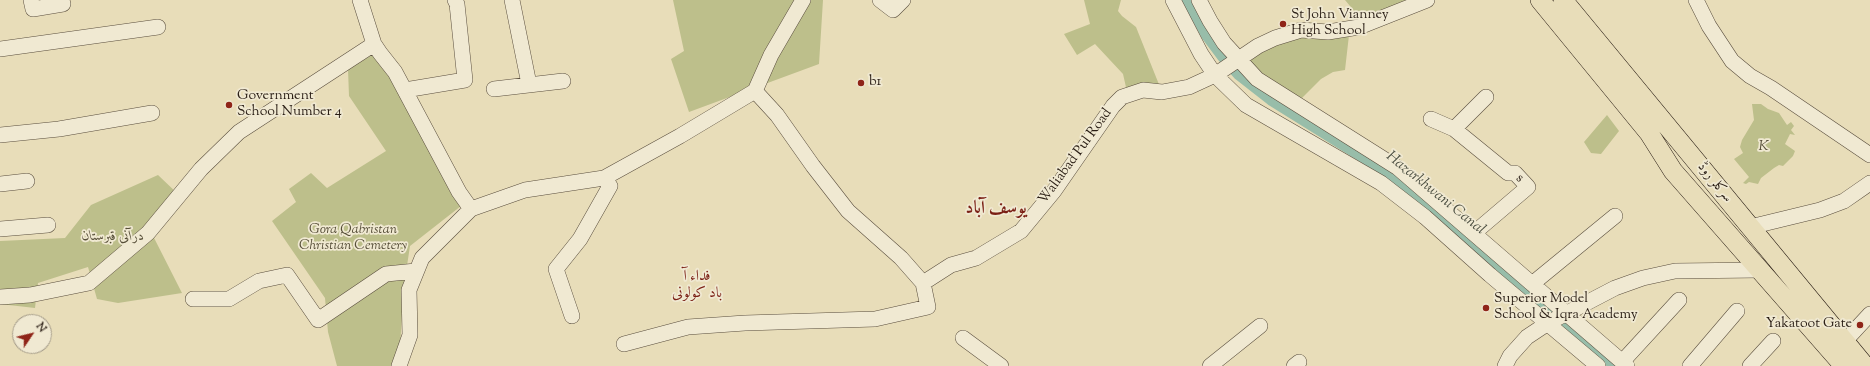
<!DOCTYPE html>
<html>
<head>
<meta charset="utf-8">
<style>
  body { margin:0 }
  #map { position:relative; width:1870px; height:366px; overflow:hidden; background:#e8ddb9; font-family:"Sorts Mill Goudy",serif }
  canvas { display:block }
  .north { position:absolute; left:12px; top:314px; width:40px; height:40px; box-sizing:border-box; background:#f0e9d2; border:1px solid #a19886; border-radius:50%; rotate:55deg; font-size:11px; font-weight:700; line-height:16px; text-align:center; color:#2a1e15 }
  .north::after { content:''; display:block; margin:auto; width:14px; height:18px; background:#8f2418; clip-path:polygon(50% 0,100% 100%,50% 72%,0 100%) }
</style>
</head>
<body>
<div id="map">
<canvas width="1870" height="366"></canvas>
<div class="north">N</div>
</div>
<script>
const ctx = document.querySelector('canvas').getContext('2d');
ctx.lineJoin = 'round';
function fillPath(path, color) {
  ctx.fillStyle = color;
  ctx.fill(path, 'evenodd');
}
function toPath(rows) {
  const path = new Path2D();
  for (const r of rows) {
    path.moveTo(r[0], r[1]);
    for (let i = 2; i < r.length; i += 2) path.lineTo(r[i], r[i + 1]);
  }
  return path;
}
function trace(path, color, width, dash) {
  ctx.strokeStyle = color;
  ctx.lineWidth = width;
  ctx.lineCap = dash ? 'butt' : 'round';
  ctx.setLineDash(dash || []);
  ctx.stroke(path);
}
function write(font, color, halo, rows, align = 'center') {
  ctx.font = font + ' "Sorts Mill Goudy",Amiri,serif';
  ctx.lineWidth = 3.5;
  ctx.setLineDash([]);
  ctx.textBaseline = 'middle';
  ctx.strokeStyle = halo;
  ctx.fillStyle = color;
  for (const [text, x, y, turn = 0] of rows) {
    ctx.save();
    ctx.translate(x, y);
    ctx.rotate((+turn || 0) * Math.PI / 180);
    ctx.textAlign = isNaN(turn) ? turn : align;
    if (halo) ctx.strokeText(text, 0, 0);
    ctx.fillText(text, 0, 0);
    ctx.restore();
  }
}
fillPath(toPath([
  [673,0,823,0,819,64,689,112,671,59,684,51],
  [1084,0,1121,0,1118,11,1122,16,1136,27,1162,92,1128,96,1123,74,1095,44,1077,55,1064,34,1090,24],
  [1345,0,1418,0,1358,22,1355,12],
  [1301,34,1349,35,1345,70,1333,72,1321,79,1302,98,1266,80,1246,58],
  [372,55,393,82,461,206,410,246,403,292,400,350,395,366,337,366,328,332,325,298,272,221,296,202,289,189,311,173,327,188,386,151,349,96,348,69],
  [1752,104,1761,104,1768,109,1779,113,1787,125,1791,122,1794,126,1791,130,1795,135,1790,134,1785,144,1795,151,1793,156,1783,166,1779,165,1774,168,1761,178,1758,184,1749,182,1746,184,1743,183,1749,177,1734,159,1743,153,1740,147,1742,140,1754,120],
  [1607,115,1619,131,1601,154,1591,153,1584,142],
  [158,175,179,195,150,230,182,293,118,303,97,299,88,267,38,283,35,308,0,304,0,241,65,238,91,205]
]), '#bdbf8b');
trace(toPath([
  [1187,0,1207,36,1222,56,1239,75,1271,100,1393,176,1615,366]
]), '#98bda9', 11);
const minor = toPath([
  [31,0,33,9,63,4,62,0],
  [360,0,374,44,380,53,395,72,459,192,471,209],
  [512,0,529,84],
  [880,0,893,10,903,0],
  [1173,0,1201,54,1215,75,1246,105,1381,183,1425,217,1490,275,1598,366],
  [1199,0,1210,21,1224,43,1257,79,1398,168,1627,366],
  [1696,0,1709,26,1732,61,1750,76,1771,88,1870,155],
  [0,49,158,27],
  [494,89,563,81],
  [405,90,465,80,457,4,455,0],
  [755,91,777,115,813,166,848,211,901,258,923,283,951,265,976,258,1021,231,1054,191,1113,106,1122,97,1143,90,1162,92,1189,87,1215,75,1258,46,1275,38,1301,30,1328,32,1359,27,1427,0],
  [1431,119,1454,129,1508,173,1515,173,1528,187,1474,233],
  [1454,129,1486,97],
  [0,135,59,129,152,113],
  [0,184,27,181],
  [1750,227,1820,210,1844,201,1870,183],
  [0,229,48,225],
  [1532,284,1615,216],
  [0,297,30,295,89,283,148,233,201,169,239,132,374,44],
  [193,299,229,299,259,281,287,275,318,320,386,274,416,271],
  [572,316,556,269,580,239,610,186,604,178],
  [963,338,1001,366],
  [1845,341,1870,314],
  [624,344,688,327,745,323,875,319,928,307,923,283],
  [1622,362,1679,300],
  [399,366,410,335,409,290,422,258,471,209,525,190,604,178,680,136,755,91,771,55,803,0],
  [1210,366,1260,326],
  [1294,366,1299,362],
  [1505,366,1510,356,1527,337,1548,323,1615,288,1643,278,1675,271,1759,270],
  [1690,366,1737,311],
  [1750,366,1773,341]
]);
const major = toPath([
  [1540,0,1649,133,1673,171,1844,366],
  [1563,0,1865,366]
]);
trace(minor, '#5a4e3e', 16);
trace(major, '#2a1e15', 20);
trace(minor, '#f0e9d2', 15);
trace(major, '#e8ddb9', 19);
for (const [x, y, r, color] of [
  [1283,24,4,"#8f2418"],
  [861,83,4,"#8f2418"],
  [229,105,4,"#8f2418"],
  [1486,308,4,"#8f2418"],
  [1860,325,4,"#8f2418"]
]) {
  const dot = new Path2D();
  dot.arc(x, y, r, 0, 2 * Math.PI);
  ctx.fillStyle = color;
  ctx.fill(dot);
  trace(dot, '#f0e9d2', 1.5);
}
write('14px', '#2a1e15', '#f0e9d2', [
  ["St John Vianney",1291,16],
  ["High School",1291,32],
  ["b1",869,83],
  ["Government",237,97],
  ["School Number 4",237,113],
  ["Superior Model",1494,300],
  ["School & Iqra Academy",1494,316],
  ["Yakatoot Gate",1852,325,"right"]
], 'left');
write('italic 14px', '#564e38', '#f0e9d2', [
  ["K",1764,148],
  ["Gora Qabristan",353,231],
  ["Christian Cemetery",353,247],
  ["درآنی قبرستان",113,238]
]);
write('14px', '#2a1e15', '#f0e9d2', [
  ["Waliabad Pul Road",1076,157,-54],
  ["s",1519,179,39],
  ["سرکلر روڈ",1714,183,51]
]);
write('italic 15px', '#4b4e41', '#f0e9d2', [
  ["Hazarkhwani Canal",1435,194,39]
]);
write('15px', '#7a1f14', '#f0e9d2', [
  ["فداء آ",697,277],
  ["باد کولونی",697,294]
]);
write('bold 18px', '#7a1f14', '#f0e9d2', [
  ["یوسف آباد",996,210]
]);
</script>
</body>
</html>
